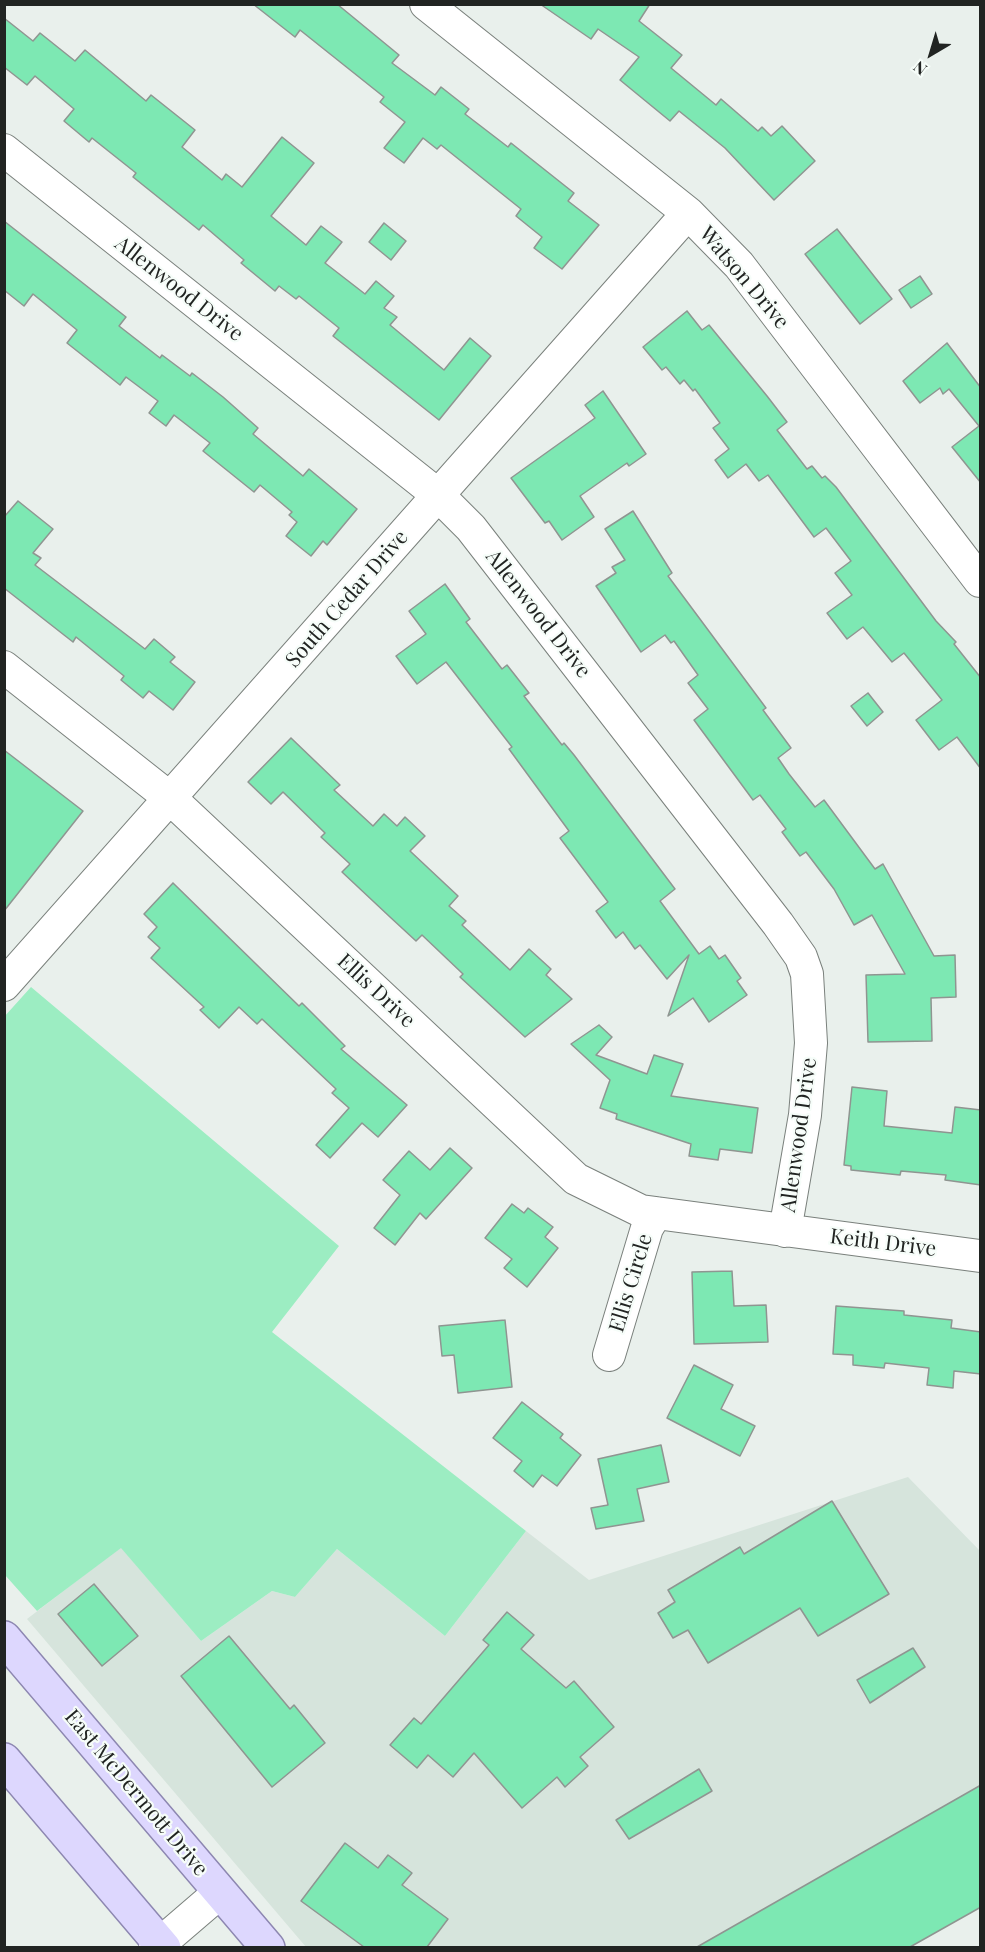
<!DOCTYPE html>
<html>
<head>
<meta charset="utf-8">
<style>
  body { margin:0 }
  #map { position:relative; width:985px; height:1952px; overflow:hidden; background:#e9f0ec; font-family:"Playfair Display",serif }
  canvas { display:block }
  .frame { position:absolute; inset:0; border:6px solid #212422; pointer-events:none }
  .north { position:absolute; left:901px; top:24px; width:60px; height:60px; -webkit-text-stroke:4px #f6fdf9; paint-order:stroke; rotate:218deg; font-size:16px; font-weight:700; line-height:24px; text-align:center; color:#212422 }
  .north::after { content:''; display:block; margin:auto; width:21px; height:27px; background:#212422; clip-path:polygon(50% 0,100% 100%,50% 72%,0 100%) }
</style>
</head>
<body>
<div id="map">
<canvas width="985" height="1952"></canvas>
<div class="frame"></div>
<div class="north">N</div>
</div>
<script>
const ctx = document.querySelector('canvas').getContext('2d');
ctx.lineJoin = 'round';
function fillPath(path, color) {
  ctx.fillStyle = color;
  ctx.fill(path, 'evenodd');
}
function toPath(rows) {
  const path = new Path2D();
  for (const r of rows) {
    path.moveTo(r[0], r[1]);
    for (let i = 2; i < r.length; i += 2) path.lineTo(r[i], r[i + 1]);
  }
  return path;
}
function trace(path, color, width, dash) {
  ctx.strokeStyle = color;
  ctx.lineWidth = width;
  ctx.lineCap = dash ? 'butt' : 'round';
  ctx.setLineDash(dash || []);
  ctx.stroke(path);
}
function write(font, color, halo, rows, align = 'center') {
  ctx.font = font + ' "Playfair Display",serif';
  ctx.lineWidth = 4.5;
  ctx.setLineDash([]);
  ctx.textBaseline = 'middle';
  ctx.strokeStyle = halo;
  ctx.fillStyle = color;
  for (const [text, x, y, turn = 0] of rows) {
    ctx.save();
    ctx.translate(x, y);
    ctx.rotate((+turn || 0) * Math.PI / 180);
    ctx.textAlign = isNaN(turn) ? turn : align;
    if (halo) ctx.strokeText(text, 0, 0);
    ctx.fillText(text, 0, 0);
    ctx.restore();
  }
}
fillPath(toPath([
  [908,1477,980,1551,980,1786,701,1947,306,1947,27,1619,121,1547,201,1641,272,1591,295,1597,337,1549,445,1636,526,1531,589,1580]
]), '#d6e4dc');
fillPath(toPath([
  [31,987,339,1246,272,1332,526,1531,445,1636,337,1549,295,1597,272,1591,201,1641,121,1548,37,1611,5,1575,4,1017]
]), '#9cedc2');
const building = toPath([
  [253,4,337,4,399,55,392,63,435,95,441,87,469,109,465,114,508,147,511,143,574,193,568,201,599,225,562,269,534,248,542,237,516,216,521,209,441,145,437,149,423,138,404,163,384,148,405,122,380,102,384,97,300,30,295,37,253,4],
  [540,4,650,4,639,21,682,55,671,68,716,105,721,99,758,131,762,127,771,136,782,126,815,161,774,200,725,148,679,111,670,121,620,80,639,57,598,29,591,39,540,4],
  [4,18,33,41,40,33,75,61,85,50,146,101,151,95,195,130,182,147,222,180,226,174,242,187,282,137,314,163,271,216,306,245,321,226,342,242,325,263,365,294,376,281,394,296,384,308,397,317,390,325,444,370,470,338,491,356,439,420,333,336,339,328,299,296,296,299,279,286,275,291,241,263,244,260,203,225,199,230,133,177,136,173,92,138,89,142,64,121,74,109,35,76,27,85,4,67,4,18],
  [4,221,126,317,119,326,160,358,162,355,190,376,192,373,223,397,258,428,253,434,303,476,309,469,357,509,327,545,323,541,311,556,286,536,297,522,289,515,292,512,260,485,254,492,203,451,210,443,174,415,166,426,149,413,158,401,126,377,120,385,67,343,77,330,33,294,24,306,4,290,4,221],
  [384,223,406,241,391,260,369,242,384,223],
  [837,229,892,299,860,324,805,254,837,229],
  [920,276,932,294,911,308,899,290,920,276],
  [687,311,702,330,709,325,767,396,787,422,777,430,807,469,812,466,822,478,825,476,836,487,936,621,956,642,954,644,981,678,981,769,957,737,939,750,916,720,942,700,904,653,892,662,863,627,847,639,827,613,852,595,835,573,851,561,826,528,814,537,768,475,759,481,746,464,728,478,715,460,729,449,713,428,720,423,695,389,693,391,684,380,680,384,666,367,662,370,643,347,687,311],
  [947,343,981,388,981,483,952,447,979,426,949,389,943,394,940,388,920,403,903,381,947,343],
  [603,391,646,454,629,466,627,463,580,496,594,517,562,540,549,521,545,523,511,478,595,418,585,405,603,391],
  [18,501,53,529,33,553,41,558,35,565,145,649,154,639,175,657,170,662,195,682,173,710,149,691,143,698,121,680,124,676,76,637,73,642,4,588,4,517,18,501],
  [633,511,672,573,668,576,766,708,763,710,791,748,778,758,789,774,815,807,824,800,875,869,883,864,934,956,955,955,956,997,931,998,932,1041,868,1042,866,975,905,974,872,915,854,925,834,889,806,852,800,856,782,832,786,829,760,795,753,800,694,720,708,709,688,683,698,675,674,641,671,643,665,635,641,652,596,586,616,573,612,567,625,560,605,529,633,511],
  [445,584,470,619,466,622,502,669,507,665,529,693,524,696,562,745,564,743,574,755,675,889,660,901,699,954,710,946,719,959,725,955,741,978,737,981,747,995,709,1022,693,998,668,1016,689,955,667,979,640,945,635,949,623,932,616,938,596,911,608,902,560,838,569,831,509,749,512,747,446,662,417,684,396,656,426,634,409,611,445,584],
  [868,693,883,712,867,726,851,706,868,693],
  [291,738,340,785,334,790,373,826,384,814,397,826,405,817,425,836,410,851,458,896,449,906,466,921,462,925,510,970,529,949,551,969,546,975,572,999,525,1037,460,977,463,974,422,935,416,941,390,917,342,872,350,864,321,837,325,833,283,792,271,804,248,782,291,738],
  [4,750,83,811,4,911,4,750],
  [173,883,299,1006,302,1003,345,1046,341,1049,407,1105,378,1137,362,1123,330,1158,316,1145,349,1108,332,1093,336,1089,262,1019,257,1024,239,1007,219,1028,200,1010,204,1007,151,958,160,948,148,937,157,927,144,914,173,883],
  [599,1025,612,1037,596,1055,647,1074,654,1055,683,1064,671,1096,758,1108,752,1153,720,1149,718,1160,689,1156,691,1144,616,1119,617,1114,600,1108,610,1080,571,1044,599,1025],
  [852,1087,887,1091,884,1126,952,1133,955,1107,981,1110,981,1185,945,1180,946,1175,901,1171,900,1175,851,1170,851,1166,844,1165,852,1087],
  [450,1148,472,1168,426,1219,420,1213,395,1245,374,1228,400,1195,383,1180,409,1151,430,1170,450,1148],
  [512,1204,524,1213,528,1208,553,1227,545,1237,558,1248,527,1287,504,1268,512,1259,485,1238,512,1204],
  [732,1271,734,1306,766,1305,768,1342,694,1344,692,1272,732,1271],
  [836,1306,904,1311,904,1315,952,1320,951,1328,981,1332,981,1374,954,1371,953,1388,927,1385,929,1368,885,1363,884,1368,853,1365,853,1355,833,1354,836,1306],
  [505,1320,512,1387,458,1393,454,1355,442,1356,439,1326,505,1320],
  [694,1365,733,1385,721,1409,755,1426,740,1456,667,1418,694,1365],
  [522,1402,563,1434,560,1438,581,1455,557,1486,542,1475,533,1487,514,1471,522,1461,493,1438,522,1402],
  [661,1445,669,1482,637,1489,644,1521,596,1529,591,1508,608,1505,598,1459,661,1445],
  [832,1501,889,1594,818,1636,800,1608,708,1663,688,1630,673,1638,658,1613,675,1602,668,1590,740,1547,744,1554,832,1501],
  [94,1584,138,1636,102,1666,58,1614,94,1584],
  [507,1612,534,1635,521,1649,566,1688,574,1681,614,1727,580,1757,588,1766,565,1787,557,1777,522,1808,474,1753,453,1777,428,1755,417,1768,390,1745,414,1718,421,1724,489,1645,483,1640,507,1612],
  [229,1636,290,1709,294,1705,325,1743,272,1787,181,1676,229,1636],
  [913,1648,925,1667,870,1703,857,1680,913,1648],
  [699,1769,712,1791,629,1839,616,1820,699,1769],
  [981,1785,981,1907,910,1947,697,1947,981,1785],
  [345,1843,378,1868,388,1855,412,1873,402,1885,448,1919,427,1947,364,1947,301,1901,345,1843]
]);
fillPath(building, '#7de8b3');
trace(building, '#8f9591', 1.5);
const minor = toPath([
  [426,4,688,213,739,265,980,581],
  [4,150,438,495,471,528,778,924,801,957,807,974,811,1043,805,1115,785,1231],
  [4,667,171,799,576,1179,641,1211,980,1256],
  [4,985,688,213],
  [609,1355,647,1228,656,1213],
  [155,1948,219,1893]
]);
const major = toPath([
  [4,1638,268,1948],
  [4,1760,164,1948]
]);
trace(minor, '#7a807c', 34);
trace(major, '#8d87b1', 36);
trace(minor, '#fff', 32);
trace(major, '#ddd7fe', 33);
write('21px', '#212422', '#f6fdf9', [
  ["Watson Drive",744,278,50],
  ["Allenwood Drive",179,289,38],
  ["South Cedar Drive",347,599,-49],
  ["Allenwood Drive",538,614,52],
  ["Ellis Drive",376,991,43],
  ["Allenwood Drive",799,1135,-82],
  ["Keith Drive",883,1243,7],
  ["Ellis Circle",631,1283,-73],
  ["East McDermott Drive",136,1793,50]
]);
</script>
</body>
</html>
